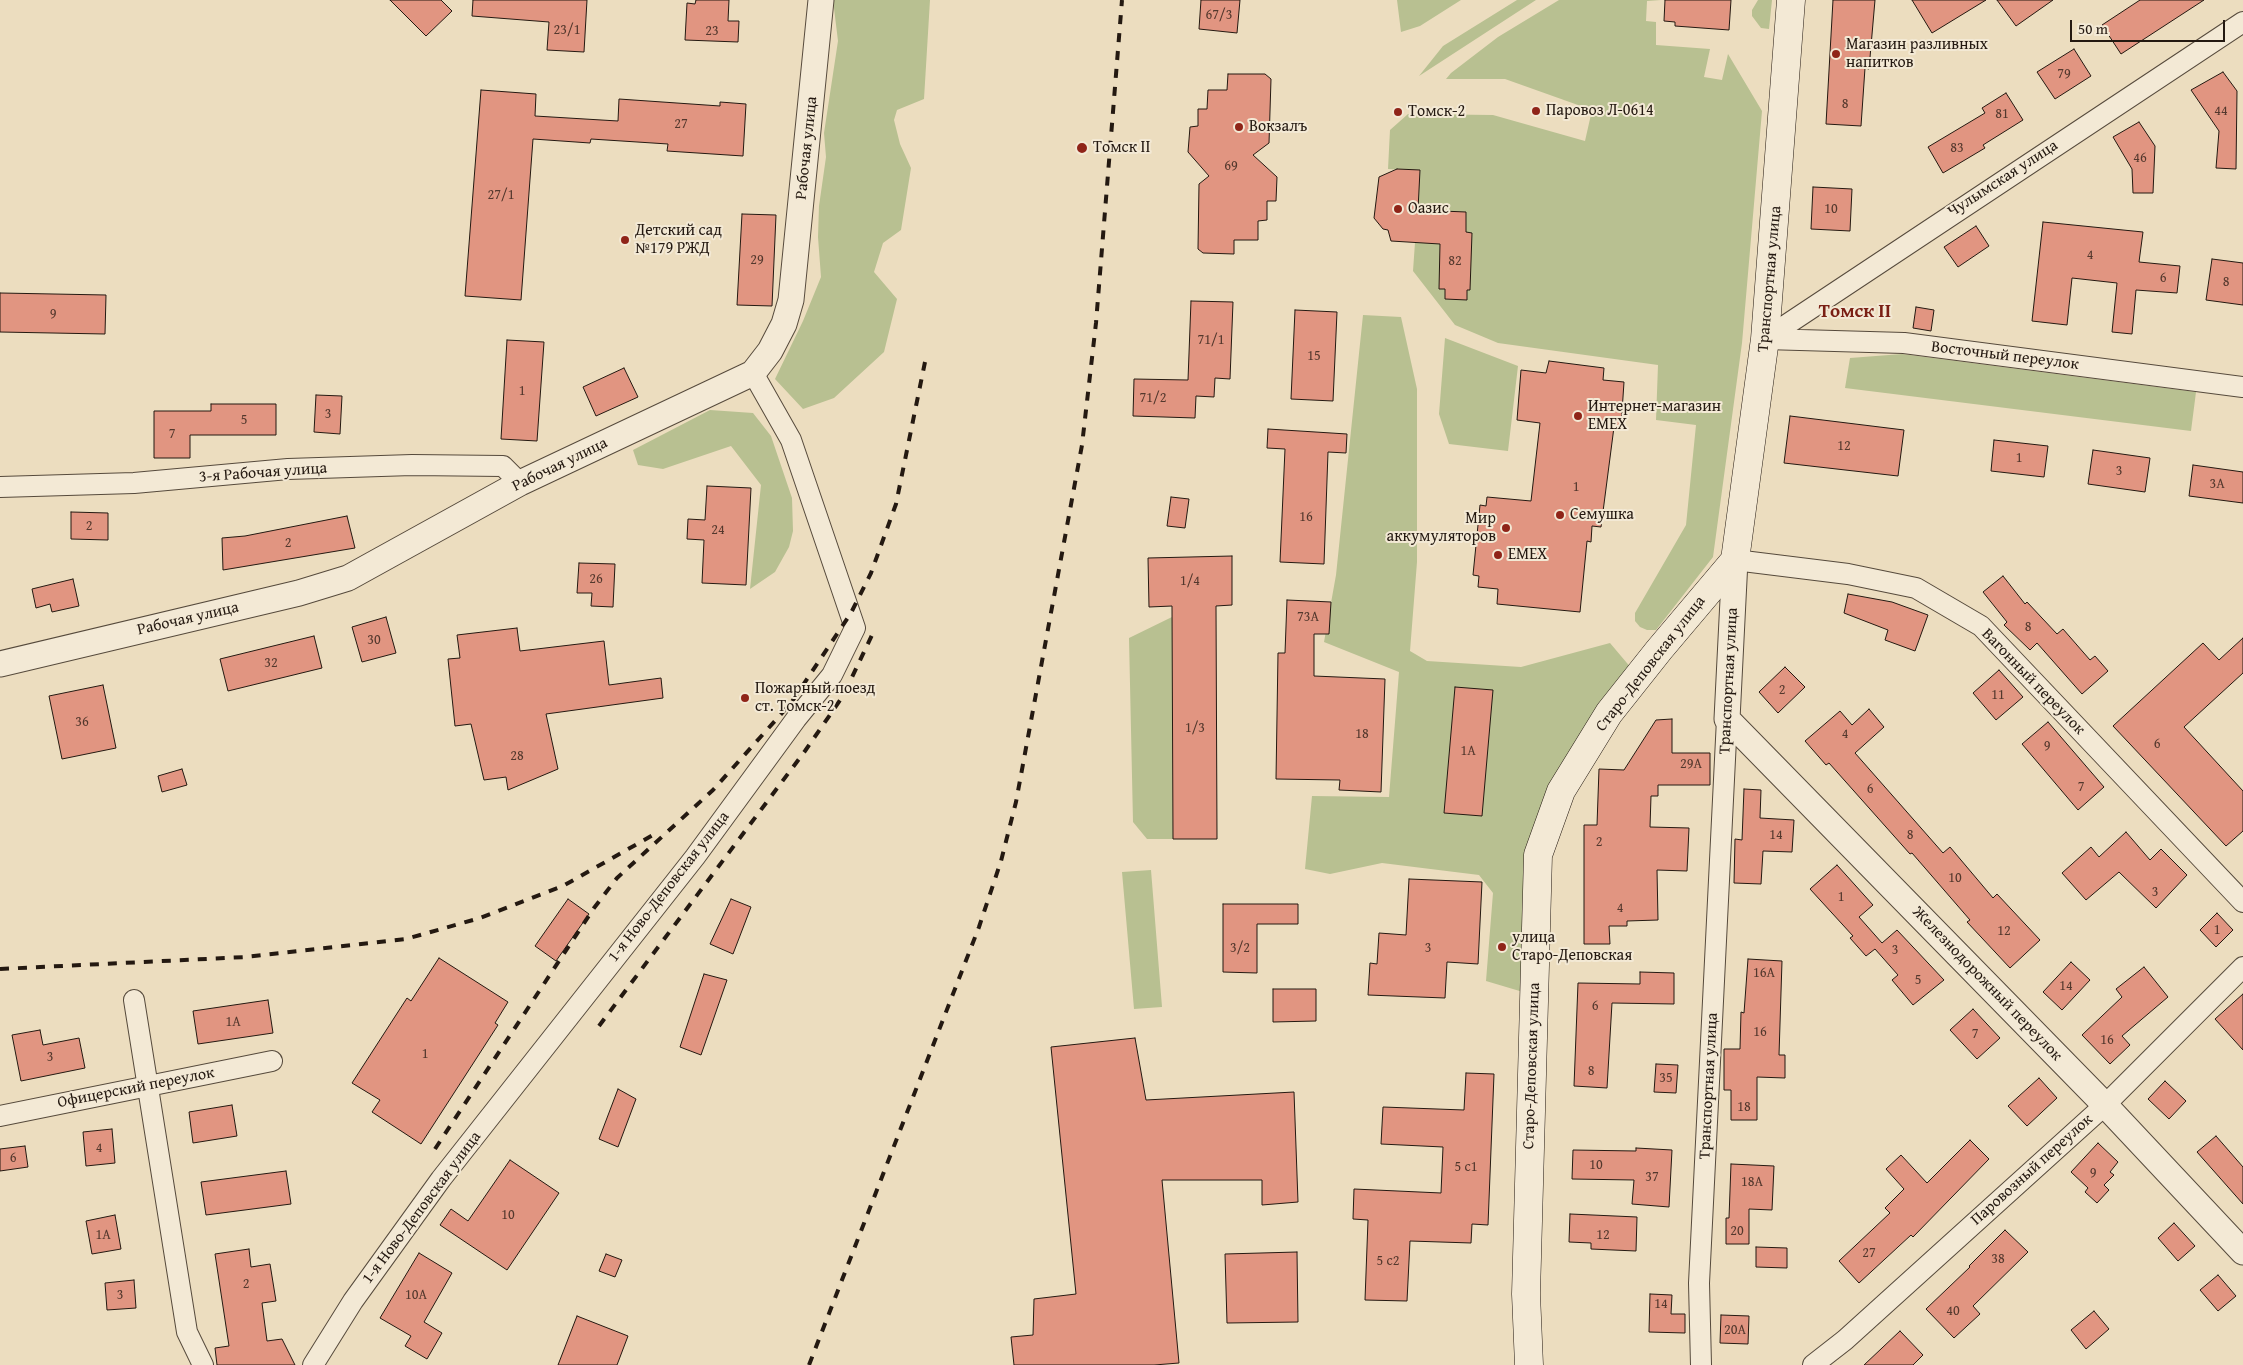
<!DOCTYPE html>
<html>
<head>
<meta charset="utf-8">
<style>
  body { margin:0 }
  #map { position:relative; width:2243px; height:1365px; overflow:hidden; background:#ecddbf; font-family:"Gentium Book Plus",serif }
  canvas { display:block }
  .scale { position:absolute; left:2070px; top:20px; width:155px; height:22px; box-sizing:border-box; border:2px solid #241911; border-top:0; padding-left:6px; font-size:15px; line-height:18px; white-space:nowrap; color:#241911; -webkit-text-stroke:4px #f3e9d5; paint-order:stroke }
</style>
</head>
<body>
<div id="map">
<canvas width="2243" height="1365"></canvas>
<div class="scale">50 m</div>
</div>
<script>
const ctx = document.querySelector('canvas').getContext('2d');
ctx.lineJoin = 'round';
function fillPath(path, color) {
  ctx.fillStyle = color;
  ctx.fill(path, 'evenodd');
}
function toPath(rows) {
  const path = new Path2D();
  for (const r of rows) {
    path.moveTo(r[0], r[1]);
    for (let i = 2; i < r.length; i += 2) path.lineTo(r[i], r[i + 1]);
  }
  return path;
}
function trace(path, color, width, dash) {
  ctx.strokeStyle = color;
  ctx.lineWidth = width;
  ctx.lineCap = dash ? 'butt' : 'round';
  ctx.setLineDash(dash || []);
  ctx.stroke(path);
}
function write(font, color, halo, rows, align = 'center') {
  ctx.font = font + ' "Gentium Book Plus",serif';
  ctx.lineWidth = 4;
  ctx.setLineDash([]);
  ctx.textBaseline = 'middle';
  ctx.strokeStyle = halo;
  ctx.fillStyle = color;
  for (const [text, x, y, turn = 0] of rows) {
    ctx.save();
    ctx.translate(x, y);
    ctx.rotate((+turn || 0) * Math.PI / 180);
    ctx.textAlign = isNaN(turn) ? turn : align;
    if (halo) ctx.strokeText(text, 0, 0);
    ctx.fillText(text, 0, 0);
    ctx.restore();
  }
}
fillPath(toPath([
  [833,0,930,0,924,99,897,110,894,120,900,144,911,168,901,230,883,243,874,272,897,299,884,352,834,398,803,409,775,379,803,321,821,277,818,237,819,206,826,157,824,133,838,41],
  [1397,0,1461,0,1420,26,1401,32],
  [1517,0,1536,0,1419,76,1443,46],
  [1559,0,1661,0,1647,1,1646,21,1656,22,1656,45,1710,49,1704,77,1722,80,1728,54,1762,111,1742,343,1713,557,1656,630,1647,630,1640,627,1635,621,1635,613,1686,525,1696,425,1656,420,1658,365,1498,343,1455,325,1413,271,1420,171,1388,169,1390,130,1408,114,1493,115,1585,141,1592,110,1505,79,1446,79,1451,73,1498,37],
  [1758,0,1772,0,1769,29,1761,28,1752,16,1752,10],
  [1363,315,1401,317,1417,389,1417,562,1410,651,1427,661,1521,667,1610,643,1632,669,1552,788,1523,992,1486,981,1493,893,1479,875,1382,863,1330,874,1305,869,1312,796,1389,797,1399,672,1324,642,1336,575],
  [1445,338,1518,366,1508,451,1449,444,1439,414],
  [1902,354,2196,392,2191,431,1845,388,1850,358],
  [710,410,753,413,771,436,792,498,793,531,789,547,775,572,750,589,761,485,731,446,663,469,638,465,633,450],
  [1172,617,1173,839,1147,839,1133,822,1129,638],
  [1151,870,1162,1007,1134,1009,1122,872]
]), '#b8c091');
const building = toPath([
  [390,0,441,0,452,11,426,36,390,0],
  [473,0,587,0,584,52,547,50,549,22,472,16,473,0],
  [696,0,729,0,728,21,739,21,738,42,685,40,687,3,695,4,696,0],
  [1201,0,1240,0,1237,33,1199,29,1201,0],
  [1665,0,1731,0,1729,30,1675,26,1675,22,1664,21,1665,0],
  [1833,0,1875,0,1869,69,1865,68,1861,126,1826,124,1833,0],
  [1912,0,1986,0,1932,33,1912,0],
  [1997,0,2053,0,2016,26,1997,0],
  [2140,0,2204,0,2121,54,2102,25,2140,0],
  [2074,49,2091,76,2055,99,2037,72,2074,49],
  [2223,72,2237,91,2236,169,2216,168,2219,131,2191,90,2223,72],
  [1228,74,1265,74,1271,79,1269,143,1253,155,1277,177,1276,201,1267,201,1267,220,1258,221,1258,240,1234,240,1234,254,1203,253,1198,249,1199,184,1209,176,1188,152,1190,127,1198,126,1198,109,1207,109,1208,90,1227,90,1228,74],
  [481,90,536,94,535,116,618,121,619,99,720,106,720,102,746,104,743,156,667,151,668,144,591,139,590,143,533,139,521,300,465,296,481,90],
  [2006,93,2023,120,1983,145,1985,148,1943,173,1928,147,1985,113,1982,108,2006,93],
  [2139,122,2155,146,2153,193,2133,193,2132,169,2113,137,2139,122],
  [1397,169,1420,170,1418,210,1466,212,1466,232,1472,233,1470,290,1467,290,1467,300,1445,299,1445,289,1439,289,1440,244,1391,241,1388,230,1383,229,1374,218,1379,177,1397,169],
  [1813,187,1852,189,1850,231,1811,229,1813,187],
  [742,214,776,215,772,306,737,305,742,214],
  [2043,222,2143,232,2139,262,2180,266,2177,293,2136,290,2132,334,2112,332,2117,283,2072,278,2067,325,2032,321,2043,222],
  [1976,226,1989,246,1958,267,1944,247,1976,226],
  [2212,259,2243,263,2243,305,2206,300,2212,259],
  [0,293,106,295,105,334,0,332,0,293],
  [1191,301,1233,302,1230,379,1215,378,1214,397,1196,396,1195,418,1133,416,1134,379,1188,380,1191,301],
  [1916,307,1934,310,1931,331,1913,328,1916,307],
  [1295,310,1337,312,1333,401,1291,399,1295,310],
  [507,340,544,342,537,441,501,439,507,340],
  [1549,361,1604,368,1603,380,1624,382,1621,427,1614,427,1601,527,1592,526,1591,542,1587,541,1580,612,1497,604,1498,589,1478,587,1479,576,1473,575,1480,505,1486,506,1487,497,1531,501,1540,423,1517,420,1521,370,1546,373,1549,361],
  [624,368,638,397,596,416,583,387,624,368],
  [316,395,342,396,340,434,314,432,316,395],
  [211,404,276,404,276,435,190,435,190,458,154,458,154,411,211,411,211,404],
  [1790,416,1904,430,1898,476,1784,463,1790,416],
  [1268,429,1347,434,1346,453,1328,452,1324,564,1280,562,1285,449,1267,448,1268,429],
  [1994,440,2048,446,2044,477,1991,471,1994,440],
  [2093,450,2150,458,2145,492,2088,484,2093,450],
  [2193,465,2243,472,2243,503,2189,496,2193,465],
  [707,486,751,488,746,585,702,583,704,540,687,539,688,519,705,520,707,486],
  [1171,497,1189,499,1185,528,1167,526,1171,497],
  [71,512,108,513,108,540,71,539,71,512],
  [347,516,355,548,223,570,222,538,245,536,347,516],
  [1232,556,1232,605,1216,606,1217,839,1173,839,1172,606,1149,607,1148,558,1232,556],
  [579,563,615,564,613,607,591,606,592,593,577,593,579,563],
  [2003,576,2025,604,2027,602,2057,634,2063,629,2090,660,2095,656,2108,671,2082,694,2037,643,2030,650,2004,625,2007,622,1983,592,2003,576],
  [73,579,79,606,52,612,50,604,36,608,32,589,73,579],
  [1848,594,1892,602,1928,615,1915,651,1885,640,1888,630,1844,613,1848,594],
  [1287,600,1331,602,1329,634,1314,634,1314,676,1385,679,1381,792,1339,790,1340,780,1276,779,1278,653,1285,653,1287,600],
  [386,617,396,653,362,662,352,627,386,617],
  [517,628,520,651,604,641,609,685,661,678,663,698,546,714,558,769,508,790,506,777,484,780,471,724,455,726,448,659,460,658,457,635,517,628],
  [314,636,322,668,228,691,220,659,314,636],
  [2243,638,2243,673,2184,727,2243,791,2243,831,2226,846,2113,726,2203,643,2219,660,2243,638],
  [1785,667,1805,687,1778,713,1759,692,1785,667],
  [1999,670,2023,697,1996,720,1973,693,1999,670],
  [103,685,116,748,62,759,49,696,103,685],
  [1455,687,1493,690,1482,816,1444,813,1455,687],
  [1869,709,1884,727,1855,753,1943,853,1950,847,1993,898,1997,894,2040,940,2010,968,1967,922,1970,920,1912,853,1910,854,1829,763,1826,765,1805,741,1840,711,1852,725,1869,709],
  [1672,719,1672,753,1710,753,1710,785,1658,785,1658,796,1651,796,1650,827,1689,828,1687,871,1657,870,1658,920,1627,921,1627,926,1609,926,1610,944,1584,944,1584,825,1597,825,1599,769,1624,770,1656,720,1672,719],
  [2048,722,2104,787,2078,810,2022,744,2048,722],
  [182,769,187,785,162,792,158,776,182,769],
  [1744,789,1761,790,1760,818,1794,820,1792,852,1763,851,1761,884,1734,883,1735,839,1742,840,1744,789],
  [2126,832,2150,860,2161,849,2187,875,2156,908,2119,872,2086,900,2062,873,2091,847,2099,857,2126,832],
  [1837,865,1873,905,1859,917,1882,943,1897,930,1944,980,1913,1005,1892,980,1898,975,1875,949,1866,956,1850,938,1853,936,1810,889,1837,865],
  [1409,879,1482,882,1478,964,1447,962,1445,998,1368,995,1370,963,1377,964,1379,933,1406,935,1409,879],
  [568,899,589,914,556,961,535,946,568,899],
  [731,899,751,907,733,954,710,944,731,899],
  [1223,904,1298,904,1298,924,1257,924,1257,973,1223,972,1223,904],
  [2217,913,2233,930,2216,947,2200,930,2217,913],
  [439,958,508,1002,495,1023,498,1025,421,1144,372,1112,380,1100,352,1083,407,998,411,1001,439,958],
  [1748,959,1782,961,1779,1055,1785,1055,1785,1078,1757,1077,1757,1120,1731,1120,1731,1090,1724,1090,1724,1049,1740,1049,1741,1012,1744,1013,1748,959],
  [2071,962,2090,980,2062,1010,2043,992,2071,962],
  [2144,967,2168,997,2122,1036,2130,1045,2110,1064,2082,1035,2122,997,2116,989,2144,967],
  [1640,972,1674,973,1674,1004,1612,1003,1607,1088,1574,1086,1578,983,1640,984,1640,972],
  [704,974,727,980,701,1055,680,1047,704,974],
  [1273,989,1316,989,1316,1021,1273,1022,1273,989],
  [2243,994,2243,1050,2215,1019,2243,994],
  [268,1000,273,1033,198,1044,193,1011,268,1000],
  [1973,1009,2000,1038,1977,1059,1950,1030,1973,1009],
  [40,1030,43,1045,79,1038,85,1068,21,1081,12,1035,40,1030],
  [1135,1038,1146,1100,1294,1092,1298,1202,1262,1205,1262,1180,1162,1180,1179,1363,1154,1365,1014,1365,1011,1337,1033,1335,1034,1299,1076,1294,1051,1047,1135,1038],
  [1656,1064,1678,1065,1676,1093,1654,1092,1656,1064],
  [1466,1073,1494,1074,1488,1225,1472,1224,1471,1243,1410,1241,1407,1301,1365,1300,1368,1220,1353,1219,1354,1189,1441,1193,1443,1147,1381,1144,1383,1107,1464,1110,1466,1073],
  [2039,1078,2057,1098,2027,1126,2008,1106,2039,1078],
  [2165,1081,2186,1101,2169,1119,2148,1099,2165,1081],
  [618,1089,636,1099,618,1147,599,1139,618,1089],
  [232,1105,237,1136,193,1143,189,1112,232,1105],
  [112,1129,115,1163,86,1166,83,1132,112,1129],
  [2216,1136,2243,1167,2243,1204,2197,1152,2216,1136],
  [1970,1140,1989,1159,1913,1237,1911,1235,1859,1283,1839,1261,1890,1213,1885,1208,1904,1189,1886,1169,1901,1155,1927,1183,1970,1140],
  [2098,1143,2118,1162,2110,1172,2114,1175,2104,1185,2109,1190,2097,1203,2085,1192,2088,1188,2071,1172,2098,1143],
  [25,1146,28,1167,0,1171,0,1149,25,1146],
  [1636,1148,1672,1150,1669,1207,1632,1204,1634,1180,1572,1179,1573,1150,1636,1151,1636,1148],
  [510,1160,559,1193,507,1270,440,1225,451,1209,468,1221,510,1160],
  [1731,1164,1774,1166,1772,1210,1749,1209,1749,1244,1726,1244,1726,1218,1729,1218,1731,1164],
  [286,1171,291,1204,206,1215,201,1182,286,1171],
  [1570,1214,1637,1217,1636,1251,1591,1249,1591,1243,1569,1242,1570,1214],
  [115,1215,121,1249,92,1254,86,1221,115,1215],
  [2174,1223,2195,1246,2178,1261,2158,1238,2174,1223],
  [2005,1230,2028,1252,1973,1306,1980,1314,1954,1338,1926,1309,1970,1267,1969,1266,2005,1230],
  [1756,1247,1787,1248,1787,1268,1756,1267,1756,1247],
  [249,1249,251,1267,270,1264,276,1301,262,1303,267,1341,282,1339,295,1365,217,1365,215,1348,229,1346,215,1254,249,1249],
  [1297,1252,1298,1322,1227,1323,1225,1254,1297,1252],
  [419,1253,452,1273,424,1322,442,1333,427,1359,405,1346,411,1336,380,1318,419,1253],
  [606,1254,622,1260,615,1277,599,1271,606,1254],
  [2218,1275,2236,1296,2218,1311,2200,1290,2218,1275],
  [134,1280,136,1308,107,1310,105,1283,134,1280],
  [1650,1294,1672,1295,1671,1314,1685,1314,1685,1333,1649,1332,1650,1294],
  [2094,1311,2109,1329,2086,1349,2071,1330,2094,1311],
  [1721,1315,1749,1316,1748,1344,1720,1343,1721,1315],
  [577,1316,628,1336,617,1365,558,1365,577,1316],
  [1900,1331,1923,1355,1913,1365,1864,1365,1900,1331]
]);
fillPath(building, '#e19581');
trace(building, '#241911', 1);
const minor = toPath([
  [1765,339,2243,22],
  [1765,339,1904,343,2243,387],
  [0,487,134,483,288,469,412,465,503,466,520,483],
  [1735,560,1848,574,1916,588,1981,626,2243,902],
  [134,1000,187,1332,203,1365],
  [0,1116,272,1061],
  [313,1365,353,1301,441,1179,695,857,796,719,832,675,855,628,791,440,753,373],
  [1701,1365,1699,1283,1727,719],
  [1813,1365,1845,1340,2105,1105,2243,967]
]);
const tertiary = toPath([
  [1735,560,1727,719,2105,1105,2243,1252],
  [0,664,299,593,348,578,520,483,753,373,770,351,784,324,791,300,821,0]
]);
const secondary = toPath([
  [1529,1365,1526,1294,1538,855,1561,791,1609,713,1659,650,1735,560,1765,339,1791,0]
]);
trace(minor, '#564a3c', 22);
trace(tertiary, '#564a3c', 27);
trace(secondary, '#241911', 29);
trace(minor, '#f3e9d5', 20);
trace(tertiary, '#f3e9d5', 25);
trace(secondary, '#f3e9d5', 28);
trace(toPath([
  [0,969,246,957,406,939,480,918,563,886,653,835],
  [599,1026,805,751,843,696,873,633],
  [435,1149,594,908,617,878,713,790,791,703,851,613,871,573,896,504,925,362],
  [809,1365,979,927,1001,861,1016,802,1082,445,1096,323,1122,0]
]), '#241911', 4, [9, 9]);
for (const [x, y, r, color] of [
  [1836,54,5,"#8f2418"],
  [1536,111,5,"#8f2418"],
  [1398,112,5,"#8f2418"],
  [1239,127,5,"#8f2418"],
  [1082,148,6,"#8f2418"],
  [1398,209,5,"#8f2418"],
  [625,240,5,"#8f2418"],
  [1578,416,5,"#8f2418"],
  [1560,515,5,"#8f2418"],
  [1506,528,5,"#8f2418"],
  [1498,555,5,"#8f2418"],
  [745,698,5,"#8f2418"],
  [1502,947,5,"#8f2418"]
]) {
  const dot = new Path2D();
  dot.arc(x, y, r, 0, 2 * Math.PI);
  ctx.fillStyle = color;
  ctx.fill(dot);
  trace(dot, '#f3e9d5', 2);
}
write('14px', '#53382d', null, [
  ["67/3",1219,15],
  ["23/1",567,30],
  ["23",712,31],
  ["79",2064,74],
  ["8",1845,104],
  ["44",2221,111],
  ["81",2002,114],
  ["27",681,124],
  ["83",1957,148],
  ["46",2140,158],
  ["69",1231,166],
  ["27/1",501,195],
  ["10",1831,209],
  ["4",2090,255],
  ["29",757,260],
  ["82",1455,261],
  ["6",2163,278],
  ["8",2226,282],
  ["9",53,314],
  ["71/1",1211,340],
  ["15",1314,356],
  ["1",522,391],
  ["71/2",1153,398],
  ["3",328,414],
  ["5",244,420],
  ["7",172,434],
  ["12",1844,446],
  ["1",2019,458],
  ["3",2119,471],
  ["3А",2217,484],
  ["1",1576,487],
  ["16",1306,517],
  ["2",89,526],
  ["24",718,530],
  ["2",288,543],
  ["26",596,579],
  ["1/4",1190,581],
  ["73А",1308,617],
  ["8",2028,627],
  ["30",374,640],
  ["32",271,663],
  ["2",1782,690],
  ["11",1998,695],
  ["36",82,722],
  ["1/3",1195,728],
  ["18",1362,734],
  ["4",1845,734],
  ["6",2157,744],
  ["9",2047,746],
  ["1А",1468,751],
  ["28",517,756],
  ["29А",1691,764],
  ["7",2081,787],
  ["6",1870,789],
  ["14",1776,835],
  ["8",1910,835],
  ["2",1599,842],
  ["10",1955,878],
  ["3",2155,892],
  ["1",1841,897],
  ["4",1620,908],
  ["1",2217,930],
  ["12",2004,931],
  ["3/2",1240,948],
  ["3",1428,948],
  ["3",1895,950],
  ["16А",1764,973],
  ["5",1918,980],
  ["14",2066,986],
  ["6",1595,1006],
  ["1А",233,1022],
  ["16",1760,1032],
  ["7",1975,1034],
  ["16",2107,1040],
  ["1",425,1054],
  ["3",50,1057],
  ["8",1591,1071],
  ["35",1666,1078],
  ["18",1744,1107],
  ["4",99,1148],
  ["6",13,1158],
  ["10",1596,1165],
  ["5 с1",1466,1167],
  ["9",2093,1173],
  ["37",1652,1177],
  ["18А",1752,1182],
  ["10",508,1215],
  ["20",1737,1231],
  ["1А",103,1235],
  ["12",1603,1235],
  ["27",1869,1253],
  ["38",1998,1259],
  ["5 с2",1388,1261],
  ["2",246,1284],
  ["3",120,1295],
  ["10А",416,1295],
  ["14",1661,1304],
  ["40",1953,1311],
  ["20А",1735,1330]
]);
write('16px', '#241911', '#f3e9d5', [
  ["Магазин разливных",1846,45],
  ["напитков",1846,63],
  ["Паровоз Л-0614",1546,111],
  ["Томск-2",1408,112],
  ["Вокзалъ",1249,127],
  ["Томск II",1093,148],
  ["Оазис",1408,209],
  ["Детский сад",635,231],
  ["№179 РЖД",635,249],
  ["Интернет-магазин",1588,407],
  ["EMEX",1588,425],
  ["Семушка",1570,515],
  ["Мир",1496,519,"right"],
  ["аккумуляторов",1496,537,"right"],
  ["EMEX",1508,555],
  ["Пожарный поезд",755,689],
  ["ст. Томск-2",755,707],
  ["улица",1512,938],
  ["Старо-Деповская",1512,956]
], 'left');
write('16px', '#241911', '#f3e9d5', [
  ["Рабочая улица",807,148,-84],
  ["Чулымская улица",2003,179,-33],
  ["Транспортная улица",1770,279,-85],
  ["Восточный переулок",2005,356,7],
  ["Рабочая улица",560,465,-26],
  ["3-я Рабочая улица",263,473,-4],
  ["Рабочая улица",188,619,-13],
  ["Старо-Деповская улица",1651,664,-52],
  ["Транспортная улица",1729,681,-87],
  ["Вагонный переулок",2033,682,46],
  ["1-я Ново-Деповская улица",669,887,-52],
  ["Железнодорожный переулок",1987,984,46],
  ["Старо-Деповская улица",1532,1066,-88],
  ["Транспортная улица",1709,1086,-87],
  ["Офицерский переулок",136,1088,-11],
  ["Паровозный переулок",2032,1170,-42],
  ["1-я Ново-Деповская улица",422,1208,-53]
]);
write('bold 19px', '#7a1f14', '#f3e9d5', [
  ["Томск II",1855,312]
]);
</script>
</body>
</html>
